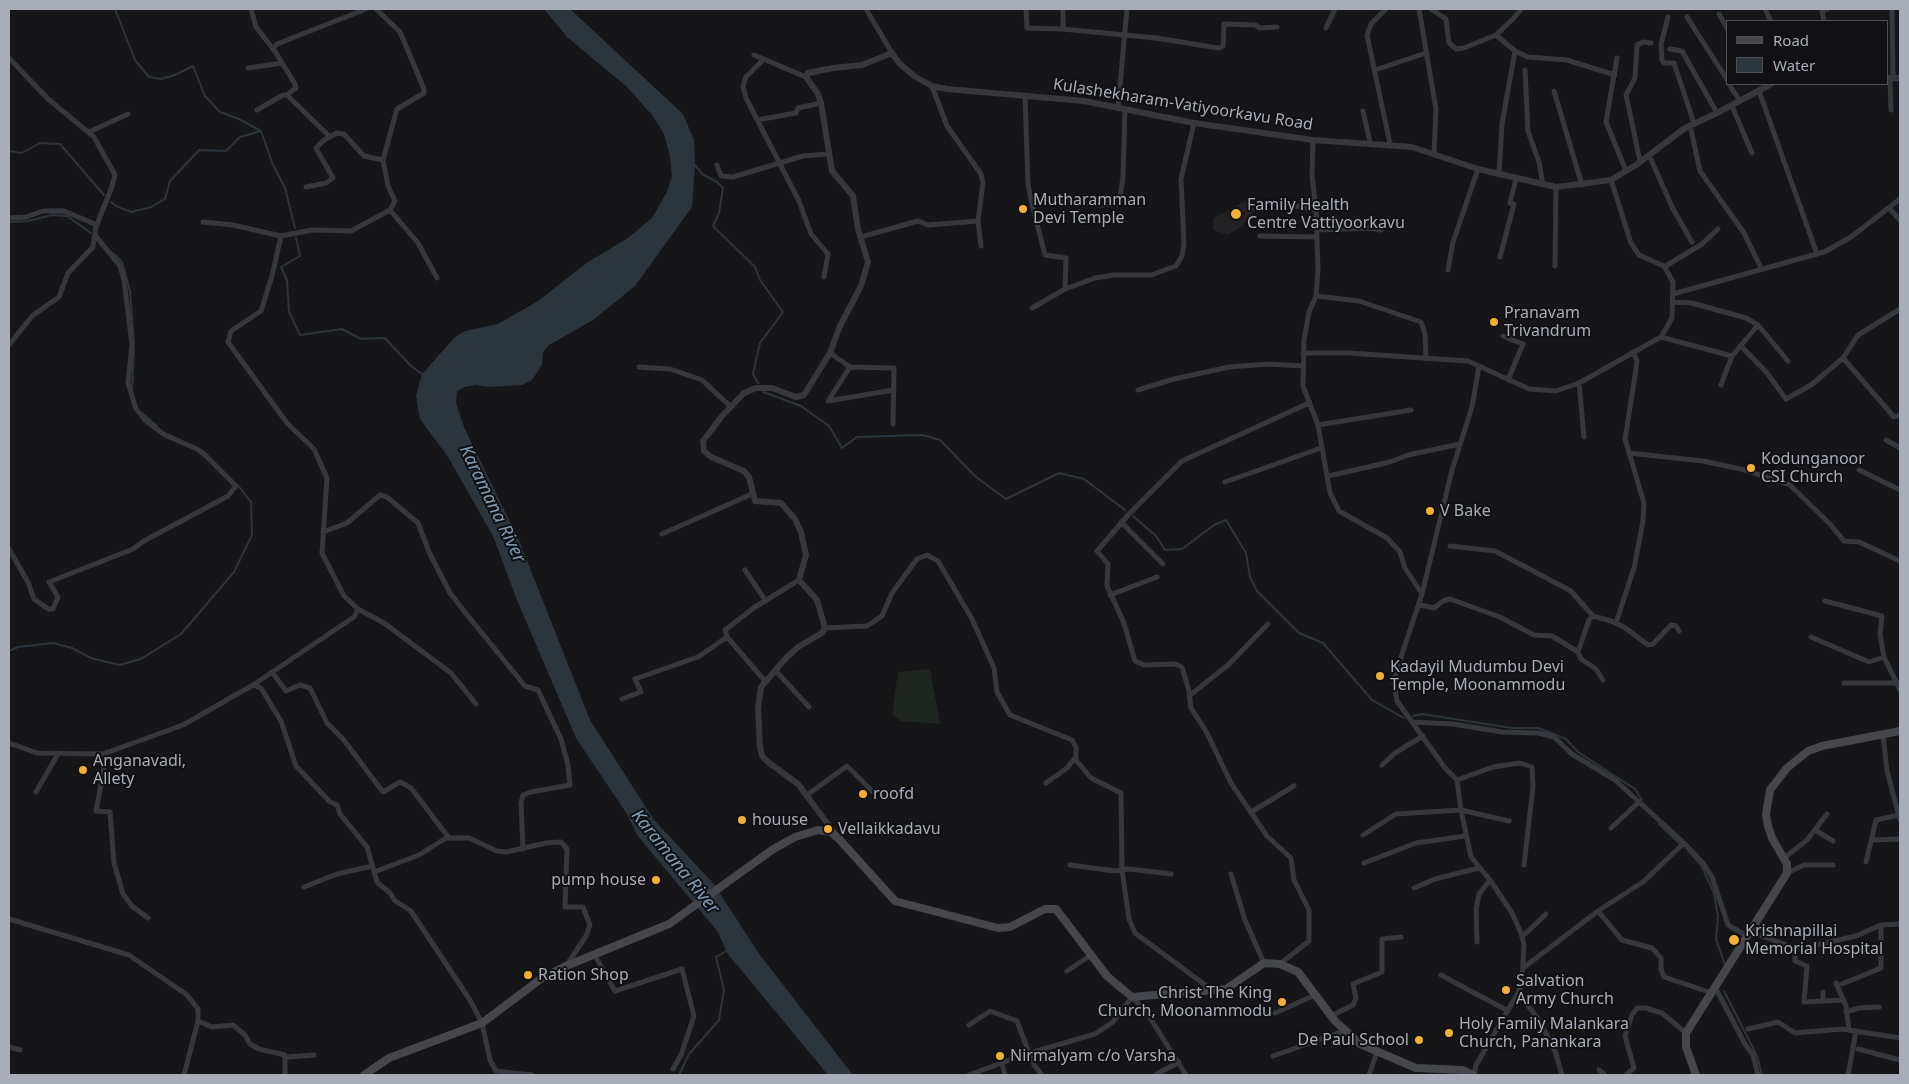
<!DOCTYPE html>
<html>
<head>
<meta charset="utf-8">
<style>
  body { margin:0 }
  #map { position:relative; width:1909px; height:1084px; overflow:hidden; background:#161618; font-family:"Noto Sans",sans-serif }
  canvas { display:block }
  .frame { position:absolute; inset:0; border:10px solid #a8adb8; pointer-events:none }
  .legend { position:absolute; left:1726px; top:20px; width:162px; height:65px; box-sizing:border-box; background:#111113; border:1px solid #4d4f55; margin:0; padding:6px 9px; list-style:none; font-size:15px; color:#a8adb8 }
  .legend li { display:flex; align-items:center; gap:10px; height:25px }
  .legend b { width:25px; border:1px solid #4d4f55 }
</style>
</head>
<body>
<div id="map">
<canvas width="1909" height="1084"></canvas>
<div class="frame"></div>
<ul class="legend">
<li><b style="height:6px;background:#45474d"></b>Road</li>
<li><b style="height:14px;background:#2c353c"></b>Water</li>
</ul>
</div>
<script>
const ctx = document.querySelector('canvas').getContext('2d');
ctx.lineJoin = 'round';
function fillPath(path, color) {
  ctx.fillStyle = color;
  ctx.fill(path, 'evenodd');
}
function toPath(rows) {
  const path = new Path2D();
  for (const r of rows) {
    path.moveTo(r[0], r[1]);
    for (let i = 2; i < r.length; i += 2) path.lineTo(r[i], r[i + 1]);
  }
  return path;
}
function trace(path, color, width, dash) {
  ctx.strokeStyle = color;
  ctx.lineWidth = width;
  ctx.lineCap = dash ? 'butt' : 'round';
  ctx.setLineDash(dash || []);
  ctx.stroke(path);
}
function write(font, color, halo, rows, align = 'center') {
  ctx.font = font + ' "Noto Sans",sans-serif';
  ctx.lineWidth = 4;
  ctx.setLineDash([]);
  ctx.textBaseline = 'middle';
  ctx.strokeStyle = halo;
  ctx.fillStyle = color;
  for (const [text, x, y, turn = 0] of rows) {
    ctx.save();
    ctx.translate(x, y);
    ctx.rotate((+turn || 0) * Math.PI / 180);
    ctx.textAlign = isNaN(turn) ? turn : align;
    if (halo) ctx.strokeText(text, 0, 0);
    ctx.fillText(text, 0, 0);
    ctx.restore();
  }
}
fillPath(toPath([
  [1254,196,1260,205,1242,226,1228,235,1213,230,1214,218]
]), '#222225');
fillPath(toPath([
  [930,669,940,724,901,721,892,714,898,672]
]), '#1e261f');
fillPath(toPath([
  [544,9,570,9,683,114,694,140,695,165,692,207,635,286,593,320,549,345,543,352,542,365,532,380,522,385,489,387,476,385,464,387,457,391,456,403,464,427,520,543,590,720,654,820,713,883,760,955,853,1075,828,1075,727,953,718,932,637,835,627,814,576,738,517,600,493,536,448,457,420,419,416,396,422,374,455,337,465,331,498,324,538,301,588,262,628,238,652,218,667,192,672,176,670,156,664,134,652,115,627,87,567,37]
]), '#2c353c');
trace(toPath([
  [115,9,135,60,149,77,161,79,175,75,193,66,205,96,220,112,239,119,261,131],
  [9,151,22,153,40,143,60,144,104,195],
  [695,165,702,174,717,182,723,188,719,213,713,226,755,267,760,280,783,312,760,343,753,374,758,383],
  [111,202,116,206,131,212,151,207,165,199,170,181,199,150,226,151,240,137,261,131,273,165,285,188,295,228],
  [9,222,28,221,52,215,67,216,91,233],
  [296,238,300,256,281,267,287,280,289,312,300,335,342,329,361,339,385,338,410,365,422,374],
  [113,253,122,262,130,291,134,344],
  [132,391,134,348],
  [763,392,801,406,829,426,842,448,857,437,922,435,940,440,976,477,1006,499,1059,473,1084,479,1125,510],
  [142,413,157,426],
  [1133,516,1156,536,1165,550,1182,549,1214,525,1226,520,1246,553,1250,577,1257,591,1299,633,1323,643,1372,700,1404,718],
  [9,651,18,647,53,643,72,648,91,658,119,665,141,659,181,634,234,572,252,535,251,502,237,484],
  [1413,716,1422,714,1512,728,1538,728,1566,739,1578,752,1635,789,1642,800],
  [1659,824,1679,843],
  [1688,851,1701,865,1714,893,1718,916,1716,939,1725,965],
  [1724,991,1757,1056,1762,1075],
  [679,1075,689,1054,719,1020,724,990,716,957,728,950]
]), '#2c353c', 2);
trace(toPath([
  [251,9,256,27,274,50],
  [866,9,892,53],
  [1026,9,1027,28,1063,29],
  [1063,9,1063,29,1156,38,1212,47,1220,48,1223,46,1224,24,1255,25,1260,28,1277,27],
  [1386,9,1371,24,1367,35,1390,144],
  [1419,9,1436,109,1434,154],
  [1431,9,1446,19,1449,43,1456,49,1464,48,1496,35,1515,51,1528,57,1567,60,1615,75],
  [1765,9,1771,21],
  [1892,9,1893,79],
  [1719,14,1728,30],
  [1668,17,1661,44,1662,60,1664,63,1674,63,1694,123],
  [1687,17,1728,81],
  [1824,21,1822,11,1828,9],
  [1326,28,1335,9],
  [1496,35,1513,19,1521,9],
  [1670,49,1682,51,1717,113],
  [754,55,806,77],
  [9,58,47,98,94,137,115,175,111,189,96,227,93,247,68,273,59,297,32,316,9,345],
  [1617,58,1606,122,1626,171],
  [763,60,746,77,743,86,746,98,799,201,811,234,828,254,824,277],
  [248,68,282,63],
  [1375,70,1426,53],
  [1525,70,1528,131,1539,162,1543,185],
  [1890,79,1891,110],
  [1729,84,1740,101],
  [932,86,947,126,981,174,983,183,978,221,981,246],
  [1554,91,1582,185],
  [1759,91,1817,254],
  [287,95,296,88,295,84,273,48,277,44,366,9],
  [1025,96,1028,184,1031,200,1045,255,1066,258,1065,289],
  [1732,106,1752,153],
  [1118,107,1127,9],
  [257,110,283,95,287,95,330,137],
  [1363,111,1370,142],
  [757,120,796,113,798,108,821,103],
  [1690,125,1700,171,1744,233,1761,268],
  [89,132,128,114],
  [1313,140,1312,175,1316,210,1318,270,1316,296,1309,312,1304,340,1303,386,1318,425,1330,493,1339,511,1387,538,1400,552,1405,568,1422,594,1397,669,1394,683,1397,701,1445,768,1457,780,1461,810,1471,857,1490,880,1512,913,1521,933,1524,945,1522,983,1518,993,1476,1065,1474,1075],
  [1649,155,1673,209,1692,242],
  [1640,161,1626,95,1635,78,1637,45,1643,42,1651,43],
  [717,165,721,176,733,177,803,156,828,154],
  [1499,175,1502,124,1515,51],
  [1611,180,1631,243,1639,255,1664,266,1673,282,1672,318,1661,337,1732,356],
  [306,187,326,183,333,178,316,148,324,140,337,133,344,134,364,156,383,160],
  [1031,200,1054,198,1100,205,1119,204,1123,177,1125,109],
  [1259,207,1264,204,1281,203,1316,210],
  [1889,208,1900,220],
  [390,210,418,243,437,278],
  [9,218,26,217,43,211,64,211,97,225],
  [203,222,233,225,281,236],
  [1317,230,1370,228,1381,230],
  [1260,236,1317,237],
  [861,237,918,221,928,225,978,221],
  [1500,257,1514,204,1510,203,1516,179],
  [1555,266,1556,187],
  [1664,267,1702,244,1718,229],
  [1448,270,1453,242,1478,169],
  [1673,294,1824,252,1851,237,1900,199],
  [1316,296,1359,301,1421,322,1425,334,1426,359],
  [1673,302,1692,303,1746,318,1758,325],
  [1032,308,1065,289,1095,278,1114,275,1151,275,1176,266,1182,256,1184,244,1181,179,1194,123],
  [1900,309,1858,335,1843,358,1894,417,1900,415],
  [1503,336,1523,344,1508,380],
  [1741,346,1767,373,1786,399,1811,385,1843,358],
  [830,353,850,367,894,368,893,424],
  [1303,353,1349,353,1468,361,1529,389,1556,391,1579,383,1661,337],
  [639,367,670,369,702,380,730,406],
  [850,367,828,401,894,390],
  [1579,383,1584,437],
  [1721,385,1732,356,1758,325,1788,361],
  [1138,390,1174,379,1229,367,1269,364,1303,366],
  [1318,425,1411,410],
  [1886,440,1900,448],
  [1629,453,1703,461,1745,470,1790,485,1830,524,1844,541,1859,542,1900,561],
  [1859,470,1900,490],
  [1328,476,1390,462,1408,455,1460,444],
  [1225,482,1321,448],
  [1121,522,1163,564],
  [323,532,347,523,380,495,387,497,418,523,429,552,450,593,464,611,525,686,538,690,561,739,568,765,570,785,531,792,523,795,521,803,523,849],
  [662,534,752,494],
  [1450,546,1495,551,1571,591,1593,616],
  [9,549,28,582,34,599,48,609,53,609,58,597,49,582,133,549,144,541,228,496,236,486,205,455,197,449,165,435,146,421,136,409,128,383,132,345,124,280,120,266,95,235],
  [745,570,765,600],
  [1422,594,1452,470,1472,407,1479,366],
  [1110,595,1157,577],
  [1825,601,1882,616,1880,635,1884,657,1900,690],
  [1420,605,1434,608,1443,601,1450,599,1500,617,1534,635,1552,636,1578,652,1581,659,1596,669,1603,680],
  [358,609,384,623,451,673,476,704],
  [1616,623,1634,568,1643,521,1644,503,1625,439,1635,376,1637,361,1633,352],
  [825,628,867,626,882,616,892,593,917,559,927,555,938,561,972,619,994,668,997,692,1010,715,1072,740,1076,747,1076,760,1091,778,1121,793,1122,870,1129,919,1135,933,1212,990],
  [1811,637,1869,662,1884,657],
  [1578,652,1589,620,1593,616,1611,621,1624,627,1648,645,1653,644,1671,625,1676,626,1679,631],
  [775,670,809,707],
  [272,672,286,691,300,685,310,688,327,723,343,739,383,792,400,782,411,788,449,838],
  [765,681,727,637,725,630,755,607,799,580],
  [1844,683,1897,683],
  [253,685,354,617,358,609,344,596,322,553,327,478,314,449,287,423,228,342,231,331,261,311,272,276,281,236,312,230,351,231,390,210,395,201,388,186,383,160,397,109,424,93,424,89,400,32,376,9],
  [1189,696,1228,665,1268,624],
  [622,699,641,692,635,679,698,657,727,637],
  [1412,722,1453,724,1502,732,1538,733,1554,737,1572,754,1615,780,1683,842,1702,862,1712,877,1728,925,1747,936],
  [1883,735,1887,771,1900,820],
  [9,743,37,753,103,754,183,725,253,685,261,688,281,721,296,766,330,802,337,805,340,814,367,847,377,882,391,894,394,900,411,911,470,1000,482,1023,490,1060,496,1071,532,1075],
  [107,752,96,811,110,812,114,863,123,894,132,906,148,918],
  [1382,765,1395,753,1423,736],
  [1457,780,1493,767,1520,763,1532,767,1533,787,1524,865],
  [1046,783,1067,768,1075,758],
  [36,792,58,754],
  [807,795,847,766,873,792],
  [1251,812,1294,786],
  [1611,828,1639,802],
  [1815,830,1833,841],
  [1363,835,1396,814,1461,810,1509,821],
  [1872,840,1900,839],
  [1784,858,1807,840,1827,814],
  [1866,862,1876,820,1899,815],
  [1364,863,1416,843,1465,836],
  [1070,865,1115,871,1129,869,1171,874],
  [374,872,419,855,446,838,469,838,497,851,506,852,546,843,561,842,567,849,565,907,583,907,590,925,586,936,566,966],
  [1787,873,1804,865,1833,865],
  [1231,874,1245,920,1264,963],
  [304,887,337,874,372,866],
  [1414,888,1435,879,1479,868],
  [1598,911,1622,940,1652,948,1661,958,1661,969,1664,977,1712,993],
  [9,919,129,955,187,995,198,1009,198,1021,212,1027,233,1025,245,1035,250,1044,259,1049,285,1055,285,1075],
  [1750,932,1790,946,1803,948,1856,936,1881,925,1900,924],
  [1522,937,1546,914],
  [1477,942,1476,909,1479,894,1490,880],
  [1795,947,1795,961,1807,966,1804,1002,1842,1000],
  [594,954,615,991,682,969,694,1016,681,1055,673,1069],
  [1280,964,1309,941,1309,910,1294,880,1291,858,1267,836,1231,783,1207,733,1191,708,1189,691,1182,667,1175,664,1144,665,1135,661,1124,623,1107,586,1108,564,1097,551,1129,514,1182,461,1309,403],
  [1523,968,1598,911,1643,882,1684,843],
  [1067,971,1091,955],
  [1441,975,1508,1011],
  [1836,983,1846,1006,1849,1030],
  [1842,984,1881,968,1881,925],
  [1715,987,1745,1044,1753,1055,1758,1075],
  [1823,992,1823,1001],
  [1518,993,1539,1020,1555,1051,1562,1075],
  [1846,1012,1859,1008,1879,1007],
  [1275,1013,1315,995],
  [1331,1016,1353,1005,1356,998,1353,984,1382,972,1382,939,1401,937],
  [969,1025,990,1011,1017,1021,1029,1053],
  [1748,1029,1778,1022,1795,1033,1842,1029,1900,1038],
  [9,1047,20,1050],
  [1858,1049,1900,1060],
  [1036,1051,1033,1058,1034,1065,1042,1075],
  [1273,1056,1344,1031],
  [287,1057,314,1055],
  [1002,1063,1005,1075],
  [1599,1070,1605,1075],
  [184,1075,198,1021],
  [969,1075,1023,1055,1095,1034,1113,1022,1132,997,1147,1013,1186,1075],
  [1155,1075,1179,1062],
  [1369,1075,1377,1052],
  [1626,1075,1634,1068,1625,1036,1632,1015,1637,1008,1646,1008,1662,1013,1686,1033],
  [1848,1075,1856,1031]
]), '#37383d', 5);
trace(toPath([
  [1888,78,1900,78],
  [836,835,798,784,768,762,762,756,760,747,758,708,761,687,786,658,798,647,822,633,825,628,817,600,799,580,806,555,801,532,795,519,781,503,755,501,749,477,744,471,711,457,704,451,703,441,722,416,744,393,756,388,772,388,796,397,804,395,830,353,840,326,861,286,868,262,858,229,853,196,832,171,821,103,818,94,806,77,808,73,833,68,862,65,892,53,899,63,914,76,932,86,947,89,1084,101,1194,123,1313,140,1412,147,1478,169,1556,187,1611,180,1636,165,1685,128,1717,113,1771,84]
]), '#37383d', 6);
trace(toPath([
  [364,1075,389,1058,482,1023,542,978,566,966,669,924,772,850,795,837,818,830,831,832,839,839,895,901,998,928,1010,927,1045,909,1056,909,1107,976,1132,997,1226,989,1264,963,1280,964,1298,972,1335,1021,1360,1044,1416,1068,1463,1070,1473,1075],
  [1696,1075,1686,1047,1686,1033,1787,873,1787,864,1772,838,1768,826,1766,814,1770,790,1787,768,1808,751,1822,746,1900,731]
]), '#45474d', 8);
for (const [x, y, r, color] of [
  [1023,209,5,"#f2b134"],
  [1236,214,6,"#f2b134"],
  [1494,322,5,"#f2b134"],
  [1751,468,5,"#f2b134"],
  [1430,511,5,"#f2b134"],
  [1380,676,5,"#f2b134"],
  [83,770,5,"#f2b134"],
  [863,794,5,"#f2b134"],
  [742,820,5,"#f2b134"],
  [828,829,5,"#f2b134"],
  [656,880,5,"#f2b134"],
  [1734,940,6,"#f2b134"],
  [528,975,5,"#f2b134"],
  [1506,990,5,"#f2b134"],
  [1282,1002,5,"#f2b134"],
  [1449,1033,5,"#f2b134"],
  [1419,1040,5,"#f2b134"],
  [1000,1056,5,"#f2b134"]
]) {
  const dot = new Path2D();
  dot.arc(x, y, r, 0, 2 * Math.PI);
  ctx.fillStyle = color;
  ctx.fill(dot);
  trace(dot, '#111113', 2);
}
write('16px', '#a8adb8', '#111113', [
  ["Kulashekharam-Vatiyoorkavu Road",1183,105,9]
]);
write('16px', '#a8adb8', '#111113', [
  ["Mutharamman",1033,200],
  ["Devi Temple",1033,218],
  ["Family Health",1247,205],
  ["Centre Vattiyoorkavu",1247,223],
  ["Pranavam",1504,313],
  ["Trivandrum",1504,331],
  ["Kodunganoor",1761,459],
  ["CSI Church",1761,477],
  ["V Bake",1440,511],
  ["Kadayil Mudumbu Devi",1390,667],
  ["Temple, Moonammodu",1390,685],
  ["Anganavadi,",93,761],
  ["Allety",93,779],
  ["roofd",873,794],
  ["houuse",752,820],
  ["Vellaikkadavu",838,829],
  ["pump house",646,880,"right"],
  ["Krishnapillai",1745,931],
  ["Memorial Hospital",1745,949],
  ["Ration Shop",538,975],
  ["Salvation",1516,981],
  ["Army Church",1516,999],
  ["Christ The King",1272,993,"right"],
  ["Church, Moonammodu",1272,1011,"right"],
  ["Holy Family Malankara",1459,1024],
  ["Church, Panankara",1459,1042],
  ["De Paul School",1409,1040,"right"],
  ["Nirmalyam c/o Varsha",1010,1056]
], 'left');
write('italic 18px', '#7f9bb3', '#111113', [
  ["Karamana River",492,504,64],
  ["Karamana River",675,862,51]
]);
</script>
</body>
</html>
